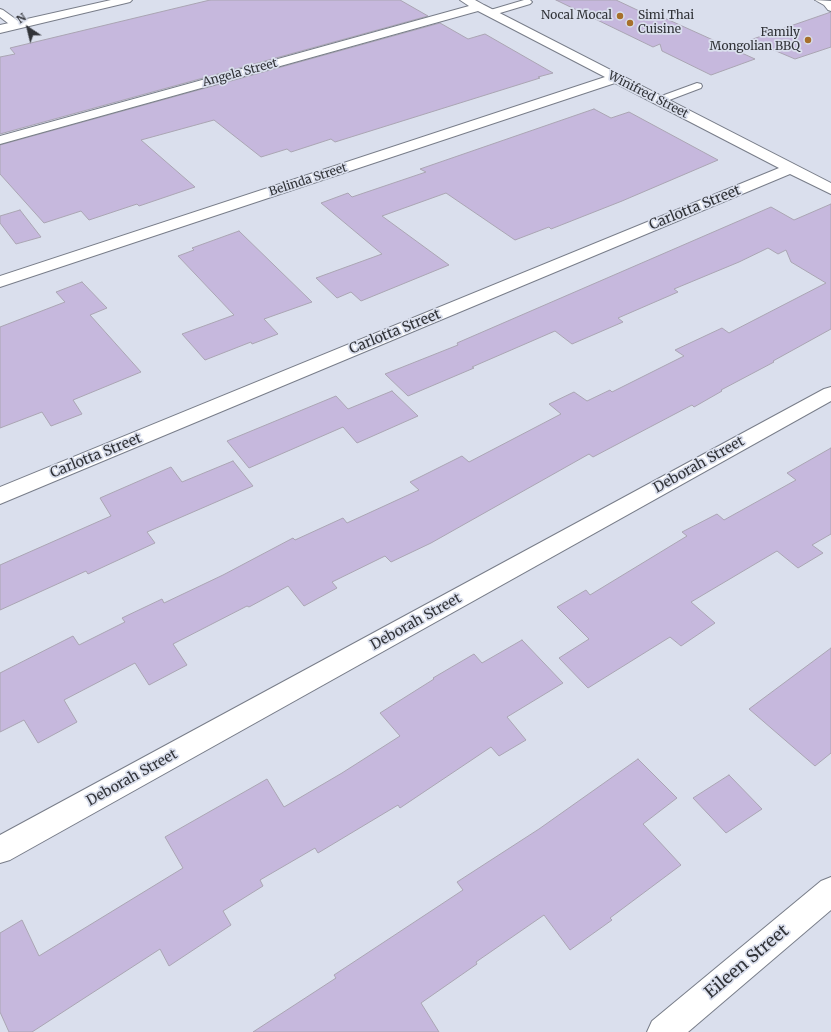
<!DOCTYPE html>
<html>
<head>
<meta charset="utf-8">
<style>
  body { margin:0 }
  #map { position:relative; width:831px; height:1032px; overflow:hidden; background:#dadfed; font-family:Merriweather,serif }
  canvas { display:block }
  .north { position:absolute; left:8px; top:8px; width:40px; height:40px; -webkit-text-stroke:3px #dadfed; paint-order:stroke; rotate:325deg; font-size:11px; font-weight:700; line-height:16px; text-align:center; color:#313338 }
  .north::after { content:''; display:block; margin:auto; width:14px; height:18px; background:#313338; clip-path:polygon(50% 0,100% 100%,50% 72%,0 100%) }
</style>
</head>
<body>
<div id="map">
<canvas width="831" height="1032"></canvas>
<div class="north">N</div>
</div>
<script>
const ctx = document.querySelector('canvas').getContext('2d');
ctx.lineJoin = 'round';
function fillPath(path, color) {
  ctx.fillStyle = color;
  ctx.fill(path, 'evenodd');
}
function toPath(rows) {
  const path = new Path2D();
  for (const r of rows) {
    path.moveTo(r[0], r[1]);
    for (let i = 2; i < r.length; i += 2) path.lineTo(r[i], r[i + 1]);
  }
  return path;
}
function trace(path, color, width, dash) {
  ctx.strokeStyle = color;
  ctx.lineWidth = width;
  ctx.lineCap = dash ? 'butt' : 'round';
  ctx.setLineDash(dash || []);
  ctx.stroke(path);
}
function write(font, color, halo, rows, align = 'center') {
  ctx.font = font + ' Merriweather,serif';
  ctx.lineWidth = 3.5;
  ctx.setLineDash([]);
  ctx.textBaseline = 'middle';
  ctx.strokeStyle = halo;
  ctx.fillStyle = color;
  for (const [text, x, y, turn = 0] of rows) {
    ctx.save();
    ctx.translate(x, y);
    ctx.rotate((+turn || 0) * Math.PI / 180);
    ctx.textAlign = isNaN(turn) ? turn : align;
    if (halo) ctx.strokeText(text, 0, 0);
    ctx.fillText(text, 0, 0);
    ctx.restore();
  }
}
const building = toPath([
  [210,0,400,0,428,16,0,134,0,57,15,54,10,48,210,0],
  [556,0,616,0,650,16,649,11,755,59,711,75,662,51,660,44,653,47,556,0],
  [831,12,831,47,795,59,750,40,831,12],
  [440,23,468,39,485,34,553,73,538,77,540,78,335,142,331,139,291,152,287,149,261,157,214,120,141,140,195,187,139,206,137,204,89,220,81,211,44,223,0,174,0,145,440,23],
  [594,109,611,118,629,112,718,160,622,201,551,229,549,227,515,240,446,193,382,216,449,265,361,301,351,292,337,298,316,278,382,254,321,203,348,193,352,197,426,172,420,169,594,109],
  [831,204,831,329,773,361,774,362,721,390,722,391,694,407,692,405,593,457,589,454,431,543,391,562,385,556,332,582,337,588,304,606,288,586,249,607,247,606,173,644,187,665,149,685,135,663,64,700,77,722,38,743,24,720,0,732,0,673,73,636,79,645,125,622,122,618,162,599,164,603,223,575,293,538,295,540,343,518,347,523,419,490,410,482,462,456,469,462,561,414,549,404,574,392,587,401,610,390,612,392,684,356,675,350,722,328,729,333,826,283,791,262,786,250,778,254,768,248,739,262,674,289,678,292,618,318,623,322,572,344,555,331,472,367,474,368,408,396,385,374,458,345,457,343,771,207,794,220,831,204],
  [20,210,41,237,16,244,0,223,0,216,20,210],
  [239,231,312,302,264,319,278,334,252,344,251,342,205,360,182,334,234,315,178,256,194,250,192,248,239,231],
  [82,282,107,308,90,315,141,372,73,400,82,414,51,426,42,412,0,428,0,327,65,302,56,292,82,282],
  [392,391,418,416,357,443,343,427,249,468,227,441,336,396,348,409,392,391],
  [831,448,831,534,812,545,823,553,798,568,777,551,691,602,715,623,681,646,670,637,588,688,559,658,589,639,557,607,586,590,590,595,687,536,682,532,717,514,724,520,796,480,787,473,831,448],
  [233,461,253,486,147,532,155,543,88,574,86,571,0,610,0,565,111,516,100,498,171,467,182,482,233,461],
  [522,640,563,683,507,717,526,740,499,756,491,747,400,808,398,805,318,853,315,848,260,880,263,886,223,911,231,925,169,966,160,949,32,1032,9,1032,0,1012,0,933,22,920,39,956,183,868,165,837,267,779,284,807,342,773,400,736,380,713,434,679,433,678,474,654,482,663,522,640],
  [831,648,831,753,815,766,749,709,831,648],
  [638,759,677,798,643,824,681,865,610,918,612,920,570,950,544,915,476,962,477,964,421,1003,439,1032,253,1032,336,978,334,975,463,890,457,882,539,829,638,759],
  [729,775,762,809,726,833,693,798,729,775]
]);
fillPath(building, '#c6b8dd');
trace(building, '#aaa5b3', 1);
const service = toPath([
  [524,0,530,0,532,2,530,4,490,16,485,13,487,11,524,0],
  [815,0,831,1,831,11,828,10,824,5,815,0],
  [0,9,3,10,21,23,22,25,21,27,13,27,0,17,0,9],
  [697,83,701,84,702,86,701,88,664,102,656,102,654,100,656,98,697,83]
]);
const minor = toPath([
  [460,0,475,0,484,5,831,183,831,194,790,174,0,504,0,487,779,168,615,83,0,287,0,276,605,77,478,11,0,144,0,136,469,6,460,0],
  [831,387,831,401,10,860,0,863,0,835,824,389,831,387],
  [831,877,831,910,688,1032,647,1032,652,1021,821,881,831,877]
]);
const secondary = toPath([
  [111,0,132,0,130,2,126,3,0,33,0,25,111,0]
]);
trace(service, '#787d89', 2);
trace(minor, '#787d89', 2);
trace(secondary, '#787d89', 2);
fillPath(service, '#fff');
fillPath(minor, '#fff');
fillPath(secondary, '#fff');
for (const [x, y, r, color] of [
  [620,16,4,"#a7702c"],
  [630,23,4,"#a7702c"],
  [808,40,4,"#a7702c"]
]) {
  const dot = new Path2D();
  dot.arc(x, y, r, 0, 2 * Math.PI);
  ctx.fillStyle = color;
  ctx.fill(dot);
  trace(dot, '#dadfed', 1.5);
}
write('12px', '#313338', '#dadfed', [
  ["Nocal Mocal",612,16],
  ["Simi Thai",638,16,"left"],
  ["Cuisine",638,30,"left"],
  ["Family",800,33],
  ["Mongolian BBQ",800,47]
], 'right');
write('12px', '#313338', '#dadfed', [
  ["Angela Street",240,73,-15],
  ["Winifred Street",648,95,27],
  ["Belinda Street",308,180,-18]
]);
write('14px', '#313338', '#dadfed', [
  ["Carlotta Street",695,208,-22],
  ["Carlotta Street",395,332,-22],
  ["Carlotta Street",96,456,-22],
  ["Deborah Street",699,465,-29],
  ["Deborah Street",416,622,-29],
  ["Deborah Street",132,778,-29]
]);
write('17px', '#313338', '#dadfed', [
  ["Eileen Street",747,962,-40]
]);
</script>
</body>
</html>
